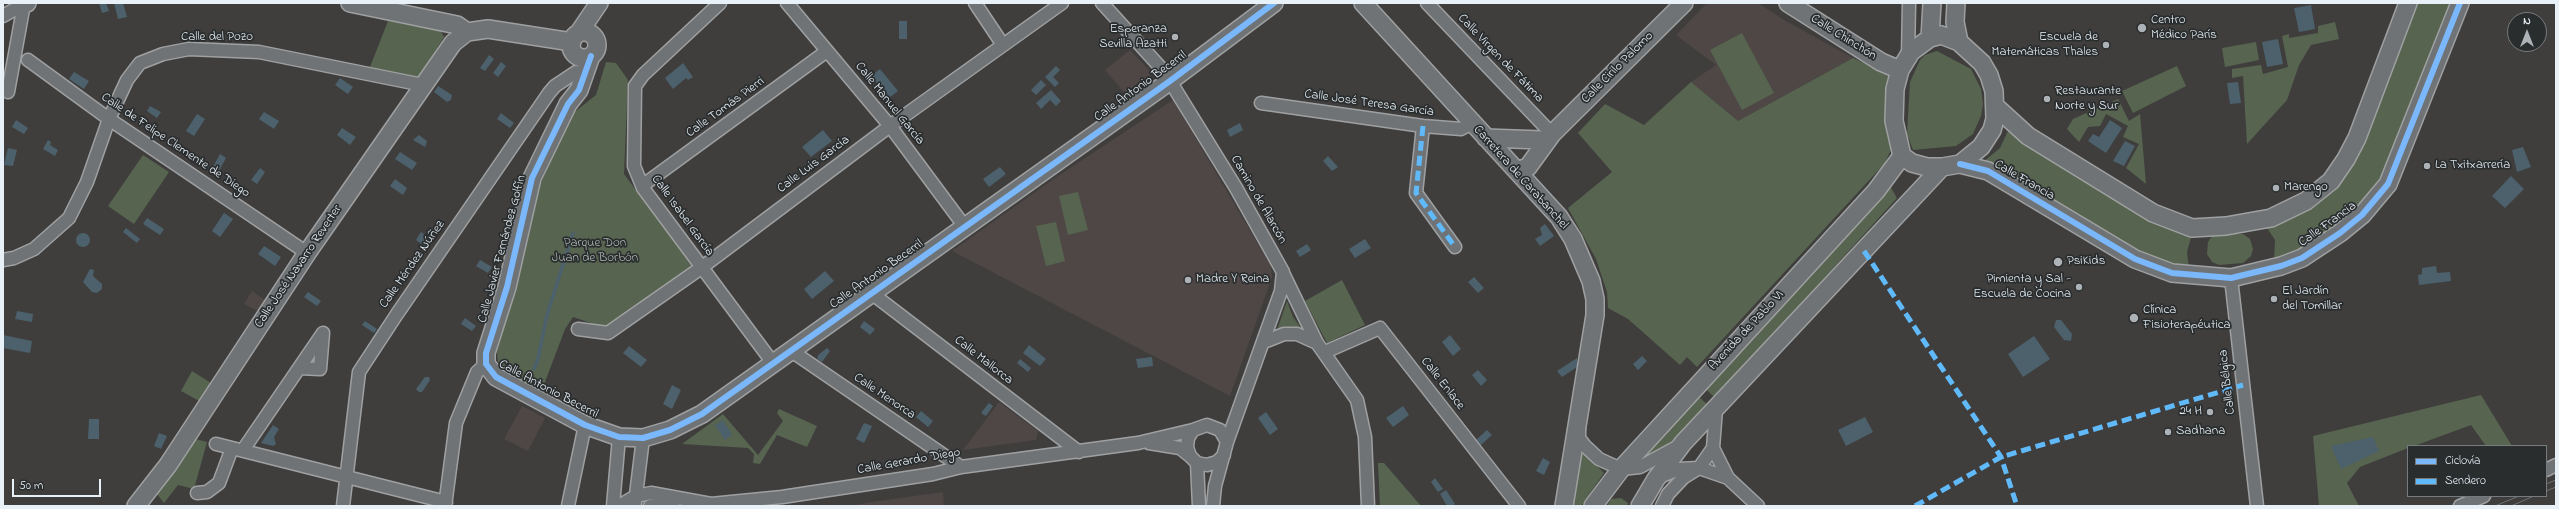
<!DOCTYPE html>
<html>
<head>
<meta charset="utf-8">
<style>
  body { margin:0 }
  #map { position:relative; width:2559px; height:509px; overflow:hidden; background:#3f3e3d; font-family:"Indie Flower",sans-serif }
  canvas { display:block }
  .frame { position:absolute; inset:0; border:4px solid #e8f1f8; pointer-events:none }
  .legend { position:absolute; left:2407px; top:445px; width:140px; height:52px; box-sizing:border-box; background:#2a2d2e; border:1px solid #767b7f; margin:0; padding:5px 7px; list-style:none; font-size:12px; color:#e8f1f8 }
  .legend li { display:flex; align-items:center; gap:8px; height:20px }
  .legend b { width:20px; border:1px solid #767b7f }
  .north { position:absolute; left:2507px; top:12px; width:40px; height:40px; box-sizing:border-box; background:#2a2d2e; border:1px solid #767b7f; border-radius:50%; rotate:0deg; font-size:11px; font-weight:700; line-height:16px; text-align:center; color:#e8f1f8 }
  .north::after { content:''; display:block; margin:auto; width:14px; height:18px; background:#adb2b7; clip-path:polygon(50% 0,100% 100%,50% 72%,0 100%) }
  .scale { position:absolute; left:12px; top:479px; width:89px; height:18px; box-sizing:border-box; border:2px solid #e8f1f8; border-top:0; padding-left:5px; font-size:12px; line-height:14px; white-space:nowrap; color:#e8f1f8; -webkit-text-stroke:3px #2a2d2e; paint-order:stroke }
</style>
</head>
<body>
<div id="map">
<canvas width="2559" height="509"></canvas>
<div class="frame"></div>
<ul class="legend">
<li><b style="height:5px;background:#7ab7fb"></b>Ciclovía</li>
<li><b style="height:5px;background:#60bafa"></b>Sendero</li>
</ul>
<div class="north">N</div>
<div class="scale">50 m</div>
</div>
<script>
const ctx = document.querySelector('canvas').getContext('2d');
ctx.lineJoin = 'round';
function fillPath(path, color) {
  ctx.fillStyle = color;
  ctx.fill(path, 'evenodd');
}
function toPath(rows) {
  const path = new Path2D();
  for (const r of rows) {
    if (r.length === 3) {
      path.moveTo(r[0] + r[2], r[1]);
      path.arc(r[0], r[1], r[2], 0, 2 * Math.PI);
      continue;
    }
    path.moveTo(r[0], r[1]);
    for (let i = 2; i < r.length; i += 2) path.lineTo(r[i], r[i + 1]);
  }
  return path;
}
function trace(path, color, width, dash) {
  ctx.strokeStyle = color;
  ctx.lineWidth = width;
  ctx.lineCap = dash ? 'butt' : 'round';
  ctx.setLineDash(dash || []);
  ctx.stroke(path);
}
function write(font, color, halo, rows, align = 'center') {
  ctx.font = font + ' "Indie Flower",sans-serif';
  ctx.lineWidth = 3.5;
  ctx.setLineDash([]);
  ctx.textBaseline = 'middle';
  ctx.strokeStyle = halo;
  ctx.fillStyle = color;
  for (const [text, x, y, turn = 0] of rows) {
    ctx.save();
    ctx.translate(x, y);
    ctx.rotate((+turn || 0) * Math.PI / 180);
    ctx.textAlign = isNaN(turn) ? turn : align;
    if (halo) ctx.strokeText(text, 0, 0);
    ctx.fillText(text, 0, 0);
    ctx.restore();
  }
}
fillPath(toPath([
  [1707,3,1758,3,1784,20,1853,58,1738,121,1691,82,1716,65,1676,35],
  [1130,50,1151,72,1149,81,1127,96,1105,70],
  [1173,100,1271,266,1272,277,1230,396,952,251,1058,176],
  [252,291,265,300,258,311,244,304],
  [999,402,1038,431,1036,440,963,450],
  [522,406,545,418,528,451,504,439],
  [943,492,944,506,849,506,872,502]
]), '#4e4745');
fillPath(toPath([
  [2416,3,2455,3,2379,184,2355,213,2304,251,2274,262,2275,240,2267,228,2313,207,2337,185,2354,163],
  [388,21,441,31,444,37,419,77,370,67],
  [2335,22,2339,39,2311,45,2299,65,2287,100,2247,144,2243,76,2232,78,2232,69,2261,65,2263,74,2288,67,2282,36,2289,34,2289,38,2318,33,2318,26],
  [1742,33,1774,93,1742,110,1710,50],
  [2256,42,2259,60,2225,67,2222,48],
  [1937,51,1971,69,1981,89,1983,104,1981,116,1973,134,1956,146,1913,150,1907,134,1910,82,1920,60,1925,55],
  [1853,58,1894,77,1892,147,1885,163,1697,367,1687,357,1680,365,1628,319,1608,308,1607,292,1596,259,1568,208,1612,172,1578,133,1605,104,1644,125,1691,82,1738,121],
  [606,62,616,63,628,80,624,174,692,266,606,328,573,317,565,329,542,390,503,371,498,362,497,352,524,252,535,196,572,114,596,95],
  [2177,66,2186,86,2133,113,2122,91],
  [2118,99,2129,121,2140,114,2146,184,2126,168,2139,144,2123,137,2128,126,2106,114,2100,126,2088,127,2079,142,2067,129,2073,119],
  [2008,131,2143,215,2192,234,2187,252,2189,269,2169,265,2130,249,1983,162,2000,148],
  [143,155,169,172,134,224,108,206],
  [1890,186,1897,198,1715,398,1705,388],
  [1078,192,1088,230,1068,235,1059,196],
  [1056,222,1065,261,1046,266,1036,226],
  [2227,234,2243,234,2250,239,2253,249,2251,256,2243,263,2219,265,2212,262,2207,254,2208,242,2212,236],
  [1342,280,1365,325,1327,343,1305,301],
  [1287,301,1293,317,1301,328,1277,330],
  [192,371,211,383,201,402,181,391],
  [1697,395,1709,406,1660,452,1633,467],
  [2481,395,2512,446,2486,446,2471,425,2414,446,2408,446,2408,448,2360,467,2347,483,2359,506,2319,506,2313,436],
  [779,409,817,426,807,447,777,435,760,464,753,463,754,454,748,448,682,444,723,414,758,455,783,421,777,413],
  [192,438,207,442,194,489,178,485,164,503,157,494,173,474],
  [1581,450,1604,473,1581,506,1571,506],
  [1378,463,1384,463,1421,506,1380,506],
  [1621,498,1628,503,1627,506,1607,506,1611,499]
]), '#576450');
fillPath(toPath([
  [99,3,106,3,109,11,102,13],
  [114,3,123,3,127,17,118,19],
  [2311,5,2315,29,2299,32,2294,8],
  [899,21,907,21,907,39,899,39],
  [2278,39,2283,64,2267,67,2262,42],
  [489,55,494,59,485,71,480,68],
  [501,62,506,66,498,77,493,73],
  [683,63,693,77,688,80,686,78,673,89,665,78],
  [1056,66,1060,70,1053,77,1059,83,1055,87,1045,77],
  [880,69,898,91,889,98,871,76],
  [74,72,89,81,84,89,69,79],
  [340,78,353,87,348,94,335,85],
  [1041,80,1046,85,1036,95,1031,90],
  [2238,82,2241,103,2230,104,2227,83],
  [438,86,452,95,451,100,447,102,434,92],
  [1051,90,1061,101,1056,106,1050,100,1041,109,1036,103],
  [150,106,161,112,157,118,147,111],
  [264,112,279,121,274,129,259,119],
  [501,113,514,123,510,128,497,119],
  [197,114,205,119,194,136,186,131],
  [16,120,28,128,24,134,12,127],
  [2110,120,2122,128,2106,153,2088,141,2093,134,2099,137],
  [1240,123,1243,130,1230,137,1227,130],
  [342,128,356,137,350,145,337,135],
  [823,130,832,141,811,157,802,147],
  [419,135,427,141,425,147,413,140],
  [48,140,51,142,50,145,58,150,55,156,43,149],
  [2125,141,2135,146,2124,166,2113,161],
  [2523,147,2531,167,2517,172,2512,150],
  [8,148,17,150,13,166,4,165],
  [400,152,417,163,412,170,395,159],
  [220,154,226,158,219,171,213,167],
  [1328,156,1338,167,1332,171,1323,161],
  [1000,167,1006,174,989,187,983,179],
  [260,168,265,172,257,184,251,180],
  [2511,176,2524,189,2505,208,2492,196],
  [395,179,407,188,403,195,390,186],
  [224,213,233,219,220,237,212,231],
  [147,218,164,229,160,235,143,224],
  [1545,224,1554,236,1540,246,1535,239,1542,235,1540,228],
  [126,228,140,239,137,243,123,232],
  [421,232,432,240,427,248,416,240],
  [83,240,7],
  [1365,239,1371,248,1355,258,1349,249],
  [1307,244,1311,250,1300,257,1296,251],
  [264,246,281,257,275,266,258,254],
  [480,260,492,267,488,273,476,266],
  [2436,266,2437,273,2450,272,2451,281,2419,285,2418,275,2422,274,2422,268],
  [90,269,94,270,93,276,102,284,102,289,97,293,92,292,83,282],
  [825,271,834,281,812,299,804,289],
  [1474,277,1484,288,1478,293,1468,282],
  [308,292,321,301,317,306,304,297],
  [17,311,33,314,32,322,15,319],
  [465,318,476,326,472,331,461,324],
  [2056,320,2061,320,2072,334,2071,341,2064,340,2054,327],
  [365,321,377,329,374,333,362,325],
  [864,321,875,329,870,335,860,327],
  [3,335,32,341,30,353,3,348],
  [1450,335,1461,349,1453,356,1442,342],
  [2034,336,2050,359,2023,377,2008,354],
  [1029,345,1046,359,1040,366,1023,353],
  [629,346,647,360,641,367,623,353],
  [827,348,830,351,822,362,817,359,818,355],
  [1642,356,1647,361,1638,370,1633,364],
  [1152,357,1153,366,1138,368,1136,359],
  [1577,358,1577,367,1562,377,1557,371],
  [1020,359,1031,368,1028,372,1017,363],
  [1478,370,1487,380,1481,386,1472,375],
  [425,377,429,377,430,380,422,392,419,392,416,389],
  [672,385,681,390,672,409,663,404],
  [989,403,993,406,986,416,981,413],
  [1403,406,1409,415,1393,427,1386,418],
  [921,411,933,421,928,427,916,417],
  [1266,412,1278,429,1270,435,1258,418],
  [1865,417,1873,432,1846,446,1838,430],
  [89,419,99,419,99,439,88,439],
  [723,420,732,435,725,440,715,425],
  [864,423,872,426,864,443,856,439],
  [273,425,279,429,274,437,276,444,273,446,261,443],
  [1487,430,1492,435,1481,445,1476,440],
  [159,433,167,436,161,449,154,446],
  [2373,437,2379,451,2341,469,2331,446],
  [1543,458,1550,462,1544,475,1536,471],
  [1435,478,1443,489,1438,492,1431,482],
  [1446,490,1455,504,1452,506,1447,506,1440,494]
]), '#4c616c');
trace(toPath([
  [534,369,538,359,547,315,573,233]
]), '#4c616c', 3.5);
const street = toPath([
  [720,3,643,75,635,86,634,166,643,188,773,363],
  [787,3,890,126,965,227],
  [975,3,1003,45],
  [1102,3,1161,68,1170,81,1236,188,1283,272,1281,291,1227,442,1215,486,1213,506],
  [1427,3,1552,134],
  [3,16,24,4],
  [1908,57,1909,3],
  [28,60,109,119,307,253],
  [8,92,24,4],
  [1261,103,1423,126,1461,129,1472,123],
  [1423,126,1416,193,1455,247],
  [643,188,646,183,827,51],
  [3,260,14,258,34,249,69,218,87,182,109,119,127,80,140,63,163,54,189,49,259,52,423,85],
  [1284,275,1317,343,1357,400,1365,437,1368,506],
  [2231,278,2257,506],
  [870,292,1079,452],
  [578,329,608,333,701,268,890,126,1062,3],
  [1264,342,1284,334,1297,334,1317,343],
  [790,350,961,467],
  [1325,352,1380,328,1519,506],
  [1579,429,1579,438,1585,446,1599,459,1621,469,1640,467,1675,448],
  [1149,443,1180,448,1190,456],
  [216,444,446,502],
  [1713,448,1728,478,1758,506],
  [243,450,323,333,320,369,299,368],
  [1224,455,1217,462,1207,465,1197,463,1190,456,1187,447,1188,438,1193,430,1207,425,1220,430,1227,442],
  [1197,463,1199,506],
  [2546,470,2556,465],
  [1657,478,1679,469,1699,468,1728,478],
  [197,493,207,492,219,483,232,448],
  [635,503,643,438],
  [343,506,359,372,397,314,549,93,555,86,576,72],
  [445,506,456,423,477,372,486,364],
  [568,506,585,425],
  [613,506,619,437],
  [619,506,636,496,651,493,711,504,782,497,933,474,961,467,1138,443,1193,430],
  [650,506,674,501],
  [1662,506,1668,494,1683,478,1699,468,1713,448,1716,409],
  [2460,506,2484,496]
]);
const secondary = toPath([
  [350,3,457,25,467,32],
  [1363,3,1559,217,1573,239,1591,281,1595,299,1595,315,1564,506],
  [1788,3,1881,62,1900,70],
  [1956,3,1955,22,1959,42],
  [24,4,27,3],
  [584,45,13],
  [578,34,599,3],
  [1941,35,1959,42,1982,63,1989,75,1994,91,1995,119,1992,130,1981,147,1960,164,1942,167,1927,167,1912,163,1902,156,1894,121,1895,89,1900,70,1911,52,1930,38,1941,35],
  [1930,38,1932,3],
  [591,56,579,90,568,104,532,178,507,287,486,353,486,364,496,377,585,425,619,437,643,438,670,430,702,414,1170,81,1274,3],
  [1995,106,2028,136,2153,213,2192,228,2226,226,2271,218,2306,201,2331,181,2346,159,2357,138,2408,3],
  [1486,138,1542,140],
  [1960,164,1988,171,2135,259,2172,273,2231,278,2281,266,2302,258,2340,233,2362,215,2388,184,2460,3],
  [1517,171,1528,167,1552,134,1684,3],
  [136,506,168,465,307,253,453,43,467,32,488,29,572,42],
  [1593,506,1621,469,1876,191,1902,156],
  [1640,506,1656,479,1683,443,1942,167]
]);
trace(street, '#9fa0a1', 15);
trace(secondary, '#9fa0a1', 20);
trace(street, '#6f7375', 12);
trace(secondary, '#6f7375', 17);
trace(toPath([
  [2546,484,2556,480],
  [2546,491,2556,487],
  [2495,506,2519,496],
  [2511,506,2534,496]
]), '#707273', 1);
trace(toPath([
  [1423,126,1416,193,1455,247],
  [1864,251,2001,457,2017,506],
  [1915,506,2001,457,2243,385]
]), '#60bafa', 5, [10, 5]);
trace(toPath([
  [591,56,579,90,568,104,532,178,507,287,486,353,486,364,496,377,585,425,619,437,643,438,670,430,702,414,1170,81,1274,3],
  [1960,164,1988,171,2135,259,2172,273,2231,278,2281,266,2302,258,2340,233,2362,215,2388,184,2460,3]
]), '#7ab7fb', 6);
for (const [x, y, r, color] of [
  [2142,28,5,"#adb2b7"],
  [1175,37,4,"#adb2b7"],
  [2106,45,4,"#adb2b7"],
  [2047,99,4,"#adb2b7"],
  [2427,166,4,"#adb2b7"],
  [2276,188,4,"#adb2b7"],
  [2058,262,5,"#adb2b7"],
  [1188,280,4,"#adb2b7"],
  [2079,287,4,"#adb2b7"],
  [2274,299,4,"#adb2b7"],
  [2134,318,5,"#adb2b7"],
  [2210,412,4,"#adb2b7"],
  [2168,432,4,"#adb2b7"]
]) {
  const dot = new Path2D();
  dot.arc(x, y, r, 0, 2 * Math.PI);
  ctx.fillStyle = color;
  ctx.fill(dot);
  trace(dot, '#2a2d2e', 1.5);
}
write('13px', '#e8f1f8', '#2a2d2e', [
  ["Centro",2151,21],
  ["Médico París",2151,36],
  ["Esperanza",1167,30,"right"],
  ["Sevilla Azatti",1167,45,"right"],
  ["Escuela de",2098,38,"right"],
  ["Matemáticas Thales",2098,53,"right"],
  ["Restaurante",2055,92],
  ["Norte y Sur",2055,107],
  ["La Txitxarrería",2435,166],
  ["Marengo",2284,188],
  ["PsiKids",2067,262],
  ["Madre Y Reina",1196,280],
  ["Pimienta y Sal -",2071,280,"right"],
  ["Escuela de Cocina",2071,295,"right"],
  ["El Jardín",2282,292],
  ["del Tomillar",2282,307],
  ["Clínica",2143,311],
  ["Fisioterapéutica",2143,326],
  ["24 H",2202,412,"right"],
  ["Sadhana",2176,432]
], 'left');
write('13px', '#e8f1f8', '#2a2d2e', [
  ["Calle del Pozo",217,38],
  ["Calle Chinchón",1843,38,32],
  ["Calle Virgen de Fátima",1500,59,46],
  ["Calle Cirilo Palomo",1618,68,-45],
  ["Calle Antonio Becerril",1141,87,-36],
  ["Calle Manuel García",889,104,51],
  ["Calle José Teresa García",1369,104,8],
  ["Calle Tomás Pierri",726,108,-36],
  ["Calle de Felipe Clemente de Diego",175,146,34],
  ["Calle Luis García",814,165,-37],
  ["Carretera de Carabanchel",1520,178,48],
  ["Calle Francia",2024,181,30],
  ["Camino de Alarcón",1258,200,60],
  ["Calle Isabel García",682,216,54],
  ["Calle Francia",2328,225,-36],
  ["Calle Javier Fernández Golfín",503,249,-75],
  ["Calle Méndez Núñez",413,265,-55],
  ["Calle José Navarro Reverter",299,267,-56],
  ["Calle Antonio Becerril",877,275,-35],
  ["Avenida de Pablo VI",1747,331,-47],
  ["Calle Mallorca",983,361,38],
  ["Calle Bélgica",2228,382,-97],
  ["Calle Enlace",1442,384,52],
  ["Calle Antonio Becerril",548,390,28],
  ["Calle Menorca",884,397,34],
  ["Calle Gerardo Diego",909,462,-10]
]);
write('13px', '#b0bbb6', '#2a2d2e', [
  ["Parque Don",595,244],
  ["Juan de Borbón",595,259]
]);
</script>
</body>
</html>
